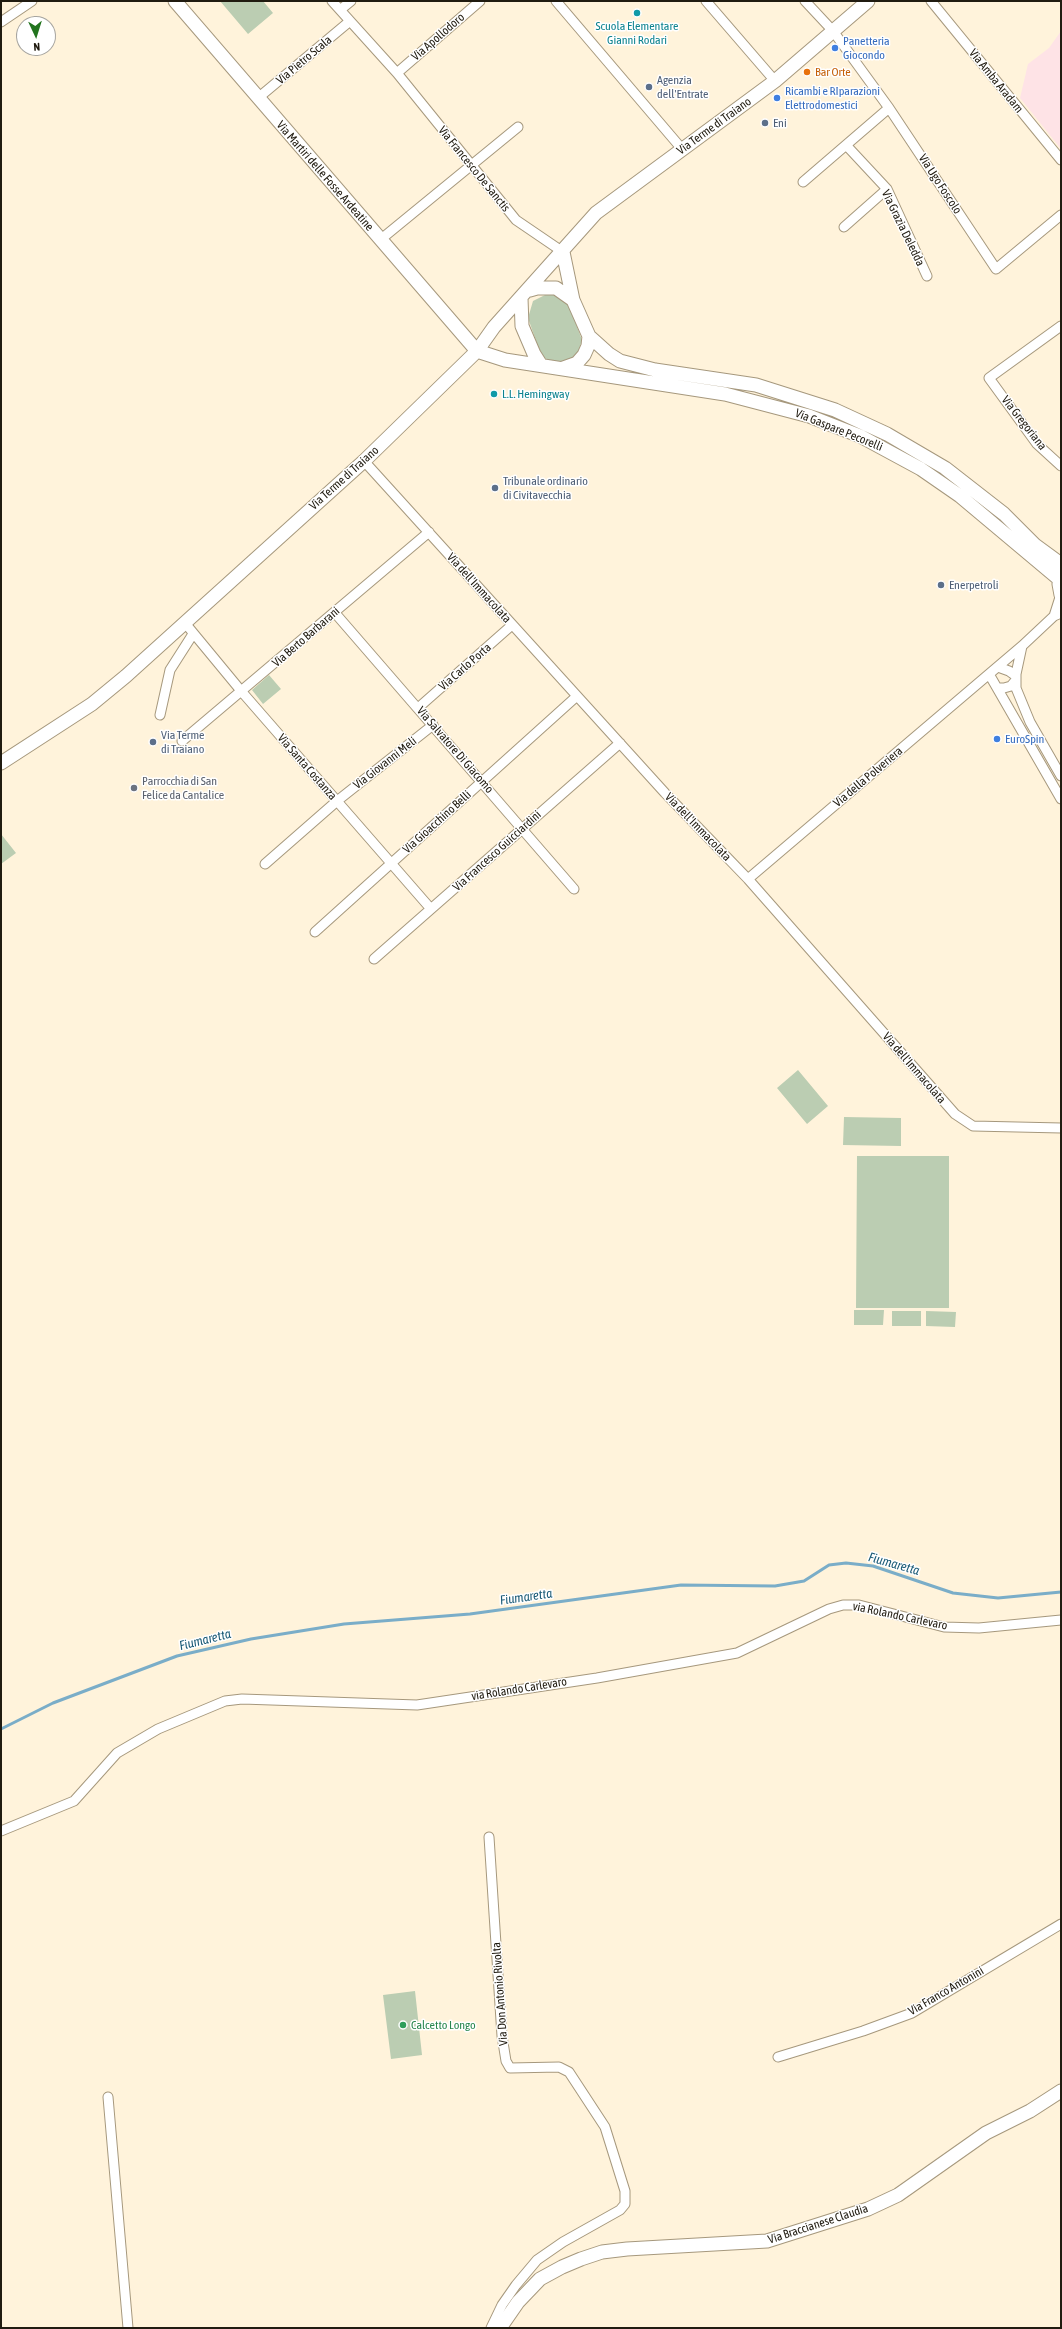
<!DOCTYPE html>
<html>
<head>
<meta charset="utf-8">
<style>
  body { margin:0 }
  #map { position:relative; width:1062px; height:2329px; overflow:hidden; background:#fff3db; font-family:"Asap Condensed",sans-serif }
  canvas { display:block }
  .frame { position:absolute; inset:0; border:2px solid #201b10; pointer-events:none }
  .north { position:absolute; left:16px; top:16px; width:40px; height:40px; box-sizing:border-box; background:#fff; border:1px solid #a6a49f; border-radius:50%; rotate:176deg; font-size:11px; font-weight:700; line-height:16px; text-align:center; color:#201b10 }
  .north::after { content:''; display:block; margin:auto; width:14px; height:18px; background:#22741e; clip-path:polygon(50% 0,100% 100%,50% 72%,0 100%) }
</style>
</head>
<body>
<div id="map">
<canvas width="1062" height="2329"></canvas>
<div class="frame"></div>
<div class="north">N</div>
</div>
<script>
const ctx = document.querySelector('canvas').getContext('2d');
ctx.lineJoin = 'round';
function fillPath(path, color) {
  ctx.fillStyle = color;
  ctx.fill(path, 'evenodd');
}
function toPath(rows) {
  const path = new Path2D();
  for (const r of rows) {
    path.moveTo(r[0], r[1]);
    for (let i = 2; i < r.length; i += 2) path.lineTo(r[i], r[i + 1]);
  }
  return path;
}
function trace(path, color, width, dash) {
  ctx.strokeStyle = color;
  ctx.lineWidth = width;
  ctx.lineCap = dash ? 'butt' : 'round';
  ctx.setLineDash(dash || []);
  ctx.stroke(path);
}
function write(font, color, halo, rows, align = 'center') {
  ctx.font = font + ' "Asap Condensed",sans-serif';
  ctx.lineWidth = 3;
  ctx.setLineDash([]);
  ctx.textBaseline = 'middle';
  ctx.strokeStyle = halo;
  ctx.fillStyle = color;
  for (const [text, x, y, turn = 0] of rows) {
    ctx.save();
    ctx.translate(x, y);
    ctx.rotate((+turn || 0) * Math.PI / 180);
    ctx.textAlign = isNaN(turn) ? turn : align;
    if (halo) ctx.strokeText(text, 0, 0);
    ctx.fillText(text, 0, 0);
    ctx.restore();
  }
}
fillPath(toPath([
  [1061,31,1061,149,1020,98,1028,64,1049,48]
]), '#fee3e6');
fillPath(toPath([
  [220,1,263,1,273,13,248,34],
  [549,293,554,294,568,302,582,340,577,356,566,364,552,363,541,355,528,318,533,301],
  [269,675,281,689,263,704,252,690],
  [1,834,16,853,1,864],
  [798,1070,828,1106,807,1124,777,1088],
  [844,1117,901,1118,901,1146,843,1145],
  [857,1156,949,1156,949,1308,856,1308],
  [854,1310,884,1310,883,1325,854,1325],
  [892,1311,921,1311,921,1326,892,1326],
  [926,1311,956,1312,955,1327,926,1326],
  [415,1991,422,2055,391,2059,383,1995]
]), '#bbcdb2');
trace(toPath([
  [1,1729,53,1703,177,1656,251,1639,344,1624,470,1614,681,1585,775,1586,804,1581,829,1565,846,1563,873,1566,953,1593,998,1598,1061,1592]
]), '#7aadc8', 3);
const street = toPath([
  [332,1,397,73,516,220,563,252],
  [556,1,682,149],
  [706,1,775,81],
  [805,1,833,31,889,108,996,269,1061,215],
  [931,1,1061,160],
  [340,10,351,1],
  [1,22,32,1],
  [397,73,480,1],
  [258,98,350,21],
  [846,145,887,189,927,276],
  [803,182,889,108],
  [844,227,887,189],
  [380,240,518,127],
  [1061,326,989,378,1037,444,1061,466],
  [364,461,665,793,748,879,955,1114,973,1126,1061,1128],
  [335,613,574,889],
  [1054,616,1061,594],
  [185,623,242,692,431,909],
  [1022,646,1016,674,1016,688,1030,722,1061,776],
  [998,667,1009,671,1016,676],
  [989,674,1061,799],
  [998,688,1004,688,1011,686,1016,680],
  [418,708,512,625],
  [160,715,170,670,193,634],
  [182,741,429,532],
  [265,864,337,801,433,725],
  [748,879,1022,646,1054,616,1061,613],
  [315,932,577,696],
  [374,959,620,743],
  [1,1831,74,1801,117,1753,158,1729,225,1701,242,1699,417,1705,597,1678,737,1653,829,1609,843,1605,859,1605,944,1627,979,1628,1061,1620],
  [489,1837,502,2036,506,2061,510,2068,559,2067,569,2072,605,2127,625,2191,625,2204,620,2210,563,2242,537,2260,516,2285,502,2305,491,2328],
  [778,2057,863,2031,912,2013,1061,1924],
  [108,2097,128,2328]
]);
const secondary = toPath([
  [175,1,477,351],
  [563,252,573,300,589,336,588,346,584,355,577,363,563,368],
  [530,290,537,288,556,288,573,300],
  [521,298,522,326,534,354,541,365],
  [589,336,609,354,620,361,655,370,756,385,835,410,887,434,945,468,1004,514,1035,545,1061,564],
  [477,351,505,360,725,394,809,416,860,436,921,469,960,496,1059,579],
  [1061,574,1059,584,1061,595],
  [1,763,92,704,126,676,364,461,477,351,494,327,596,213,775,81,868,1],
  [500,2328,518,2302,540,2279,562,2267,581,2259,602,2252,627,2249,767,2241,868,2209,898,2195,986,2133,1030,2111,1061,2091]
]);
trace(street, '#a6987d', 11);
trace(secondary, '#a6987d', 15);
trace(street, '#fff', 9);
trace(secondary, '#fff', 13);
for (const [x, y, r, color] of [
  [637,13,4,"#0f9aa8"],
  [835,48,4,"#3f7fe0"],
  [807,72,4,"#e8710a"],
  [649,87,4,"#5c6f8a"],
  [777,98,4,"#3f7fe0"],
  [765,123,4,"#5c6f8a"],
  [494,394,4,"#0f9aa8"],
  [495,488,4,"#5c6f8a"],
  [941,585,4,"#5c6f8a"],
  [997,739,4,"#3f7fe0"],
  [153,742,4,"#5c6f8a"],
  [134,788,4,"#6b7280"],
  [403,2025,4,"#2e9e5b"]
]) {
  const dot = new Path2D();
  dot.arc(x, y, r, 0, 2 * Math.PI);
  ctx.fillStyle = color;
  ctx.fill(dot);
  trace(dot, '#fff', 1.5);
}
write('12px', '#0d838f', '#fff', [
  ["Scuola Elementare",637,26],
  ["Gianni Rodari",637,40],
  ["L.L. Hemingway",502,394,"left"]
]);
write('12px', '#201b10', '#fff', [
  ["Via Apollodoro",438,37,-41],
  ["Via Pietro Scala",304,60,-40],
  ["Via Amba Aradam",996,81,51],
  ["Via Terme di Traiano",714,126,-36],
  ["Via Francesco De Sanctis",474,169,51],
  ["Via Martiri delle Fosse Ardeatine",325,176,49],
  ["Via Ugo Foscolo",940,184,57],
  ["Via Grazia Deledda",903,228,64],
  ["Via Gregoriana",1024,423,52],
  ["Via Gaspare Pecorelli",839,430,22],
  ["Via Terme di Traiano",344,478,-42],
  ["Via dell'Immacolata",479,588,48],
  ["Via Berto Barbarani",306,637,-41],
  ["Via Carlo Porta",465,667,-41],
  ["Via Salvatore Di Giacomo",455,750,49],
  ["Via Giovanni Meli",385,763,-38],
  ["Via Santa Costanza",307,767,49],
  ["Via della Polveriera",868,777,-40],
  ["Via Gioacchino Belli",437,822,-42],
  ["Via dell'Immacolata",698,827,46],
  ["Via Francesco Guicciardini",497,851,-42],
  ["Via dell'Immacolata",914,1068,49],
  ["via Rolando Carlevaro",900,1616,12],
  ["via Rolando Carlevaro",519,1689,-9],
  ["Via Franco Antonini",946,1991,-30],
  ["Via Don Antonio Rivolta",500,1994,-94],
  ["Via Braccianese Claudia",818,2224,-18]
]);
write('12px', '#366cbe', '#fff', [
  ["Panetteria",843,41],
  ["Giocondo",843,55],
  ["Ricambi e RIparazioni",785,91],
  ["Elettrodomestici",785,105],
  ["EuroSpin",1005,739]
], 'left');
write('12px', '#c56008', '#fff', [
  ["Bar Orte",815,72]
], 'left');
write('12px', '#4e5e75', '#fff', [
  ["Agenzia",657,80],
  ["dell'Entrate",657,94],
  ["Eni",773,123],
  ["Tribunale ordinario",503,481],
  ["di Civitavecchia",503,495],
  ["Enerpetroli",949,585],
  ["Via Terme",161,735],
  ["di Traiano",161,749]
], 'left');
write('12px', '#5b616d', '#fff', [
  ["Parrocchia di San",142,781],
  ["Felice da Cantalice",142,795]
], 'left');
write('12px', '#27864d', '#fff', [
  ["Calcetto Longo",411,2025]
], 'left');
write('italic 13px', '#1b5b77', '#fff', [
  ["Fiumaretta",894,1564,16],
  ["Fiumaretta",526,1597,-8],
  ["Fiumaretta",205,1640,-14]
]);
</script>
</body>
</html>
